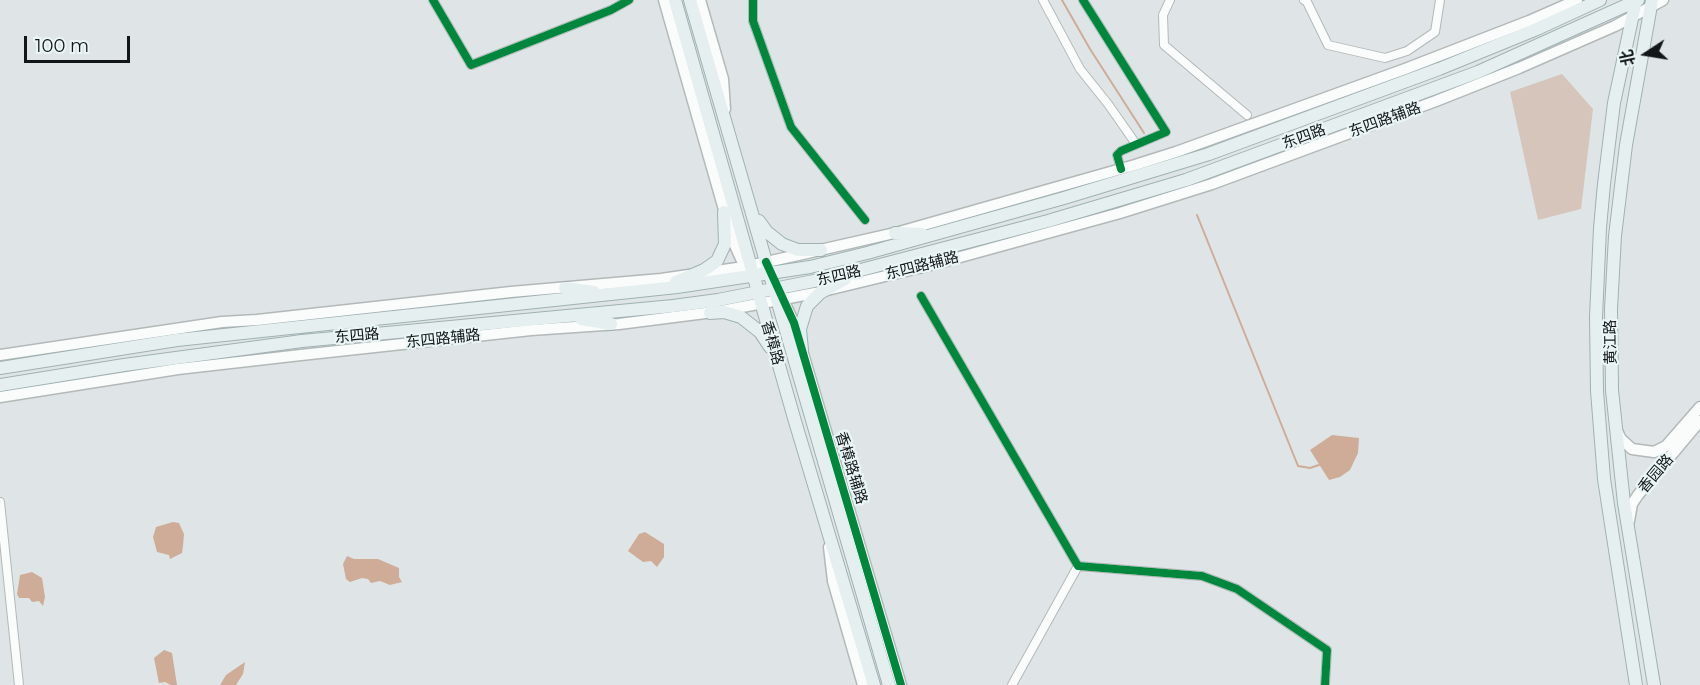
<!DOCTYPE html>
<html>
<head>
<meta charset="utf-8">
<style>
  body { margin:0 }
  #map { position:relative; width:1700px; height:685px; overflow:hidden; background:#dfe5e6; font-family:Montserrat,"Noto Sans SC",sans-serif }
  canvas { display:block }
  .north { position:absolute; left:1616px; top:24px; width:60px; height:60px; -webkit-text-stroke:4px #e9f5f6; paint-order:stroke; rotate:258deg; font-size:16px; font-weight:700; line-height:24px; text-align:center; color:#121616 }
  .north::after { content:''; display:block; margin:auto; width:21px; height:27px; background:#121616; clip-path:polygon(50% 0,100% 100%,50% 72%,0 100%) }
  .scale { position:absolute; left:24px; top:36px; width:106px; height:27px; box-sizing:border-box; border:3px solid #121616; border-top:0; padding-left:8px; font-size:18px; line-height:21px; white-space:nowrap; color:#121616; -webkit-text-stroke:4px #e9f5f6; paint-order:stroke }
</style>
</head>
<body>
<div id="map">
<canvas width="1700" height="685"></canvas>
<div class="north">北</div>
<div class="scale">100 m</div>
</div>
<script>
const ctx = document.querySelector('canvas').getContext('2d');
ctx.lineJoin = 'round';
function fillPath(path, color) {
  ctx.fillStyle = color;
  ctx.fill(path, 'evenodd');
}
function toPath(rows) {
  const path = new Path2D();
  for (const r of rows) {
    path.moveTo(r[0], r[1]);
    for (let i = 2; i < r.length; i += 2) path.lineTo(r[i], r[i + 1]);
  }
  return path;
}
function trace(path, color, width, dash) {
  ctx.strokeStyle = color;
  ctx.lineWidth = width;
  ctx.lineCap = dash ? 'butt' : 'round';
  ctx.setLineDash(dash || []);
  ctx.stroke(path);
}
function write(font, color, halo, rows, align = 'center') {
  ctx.font = font + ' Montserrat,"Noto Sans SC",sans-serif';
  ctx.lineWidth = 4.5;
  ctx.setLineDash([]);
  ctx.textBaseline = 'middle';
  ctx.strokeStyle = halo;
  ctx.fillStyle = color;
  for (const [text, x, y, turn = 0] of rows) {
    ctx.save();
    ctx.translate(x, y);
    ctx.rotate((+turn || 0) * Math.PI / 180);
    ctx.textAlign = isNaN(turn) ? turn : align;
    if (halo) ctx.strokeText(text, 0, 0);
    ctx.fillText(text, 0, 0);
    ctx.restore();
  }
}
fillPath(toPath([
  [1562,74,1593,109,1581,209,1538,220,1510,92]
]), '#d5c5bb');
fillPath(toPath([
  [1332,435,1359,438,1358,453,1350,470,1340,477,1329,480,1310,450],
  [173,522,179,523,184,534,183,546,182,553,170,559,169,555,157,552,153,537,156,527],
  [645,532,664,544,664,557,657,567,651,561,643,562,628,551,639,534],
  [347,556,354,559,378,559,399,568,399,577,402,582,390,585,380,581,371,583,368,579,362,578,350,582,346,579,343,564],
  [32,572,42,578,45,597,43,606,39,601,32,602,29,598,19,598,17,594,20,575],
  [164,650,172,653,177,685,171,685,165,682,159,683,154,658],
  [245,662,243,674,236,685,220,685,226,675]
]), '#ceac98');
trace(toPath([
  [1062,0,1090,49,1144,133],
  [1197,215,1298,466,1310,468,1319,465]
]), '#ceac98', 2);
const street = toPath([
  [433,0,471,65,611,10,629,0],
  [753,0,753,21,791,127,865,220],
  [1043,0,1080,69,1108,104,1136,144],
  [1083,0,1166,132,1121,151,1117,155,1121,169],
  [1170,0,1163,15,1164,45,1247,115],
  [1304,0,1307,2,1328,45,1385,58,1407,51,1435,32,1440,0],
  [921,296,1078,566],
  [0,502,19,685],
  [1078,566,1202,576,1237,589,1327,650,1325,685],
  [1012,685,1078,566]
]);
const secondary = toPath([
  [664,0,733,241,747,272],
  [700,0,723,79,725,109],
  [780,293,794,323,901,685],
  [0,355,222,322,257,320,511,292,661,279,744,267,807,253,899,232,1135,165,1176,152,1405,69,1529,21,1577,0],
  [0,397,178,369,301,355,531,330,619,324,721,311,815,293,935,264,1120,213,1212,184,1436,101,1519,68,1615,26,1663,0],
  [1616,429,1621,439,1632,449,1654,452,1666,446,1700,407],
  [1629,521,1632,504,1638,495,1700,421],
  [829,547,833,581,863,685]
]);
const primary = toPath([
  [675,0,794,418,874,685],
  [690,0,889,685],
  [1652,0,1626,145,1615,236,1611,309,1612,390,1624,503,1654,685],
  [759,221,767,232,782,244,798,250,821,250],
  [895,233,922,234],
  [895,266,921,267],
  [676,282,704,270,717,261,725,244,724,212],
  [565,288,594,292],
  [710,313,724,312,741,317,760,332,770,347],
  [581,319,611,324],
  [802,350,800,329,807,306,820,293,845,279],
  [0,368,177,340,677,287,810,267,867,253,1064,198,1209,154,1439,69,1537,29,1600,0],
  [0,385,124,365,302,341,673,306,718,300,834,277,1048,221,1186,180,1478,72,1638,0],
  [1636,685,1604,479,1597,391,1596,317,1600,228,1604,184,1614,103,1636,0]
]);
trace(street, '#b3b8b8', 10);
trace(secondary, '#b3b8b8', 13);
trace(primary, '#9fb1b3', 14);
trace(street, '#fafbfb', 8);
trace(secondary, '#fafbfb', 10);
trace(primary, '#e6eff0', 12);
trace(toPath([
  [433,0,471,65,611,10,629,0],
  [753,0,753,21,791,127,865,220],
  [1083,0,1166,132,1121,151,1117,155,1121,169],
  [766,262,794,323,901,685],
  [921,296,1078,566,1202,576,1237,589,1327,650,1325,685]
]), '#00873e', 8);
write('15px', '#121616', '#e9f5f6', [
  ["东四路辅路",1385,120,-20],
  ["东四路",1304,137,-20],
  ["东四路辅路",922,266,-14],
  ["东四路",839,276,-13],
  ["东四路",357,336,-5],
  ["东四路辅路",443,339,-6],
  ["黄江路",1611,342,-91],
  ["香樟路",772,343,74],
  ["香樟路辅路",851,468,73],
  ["香园路",1656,474,-50]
]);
</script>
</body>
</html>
